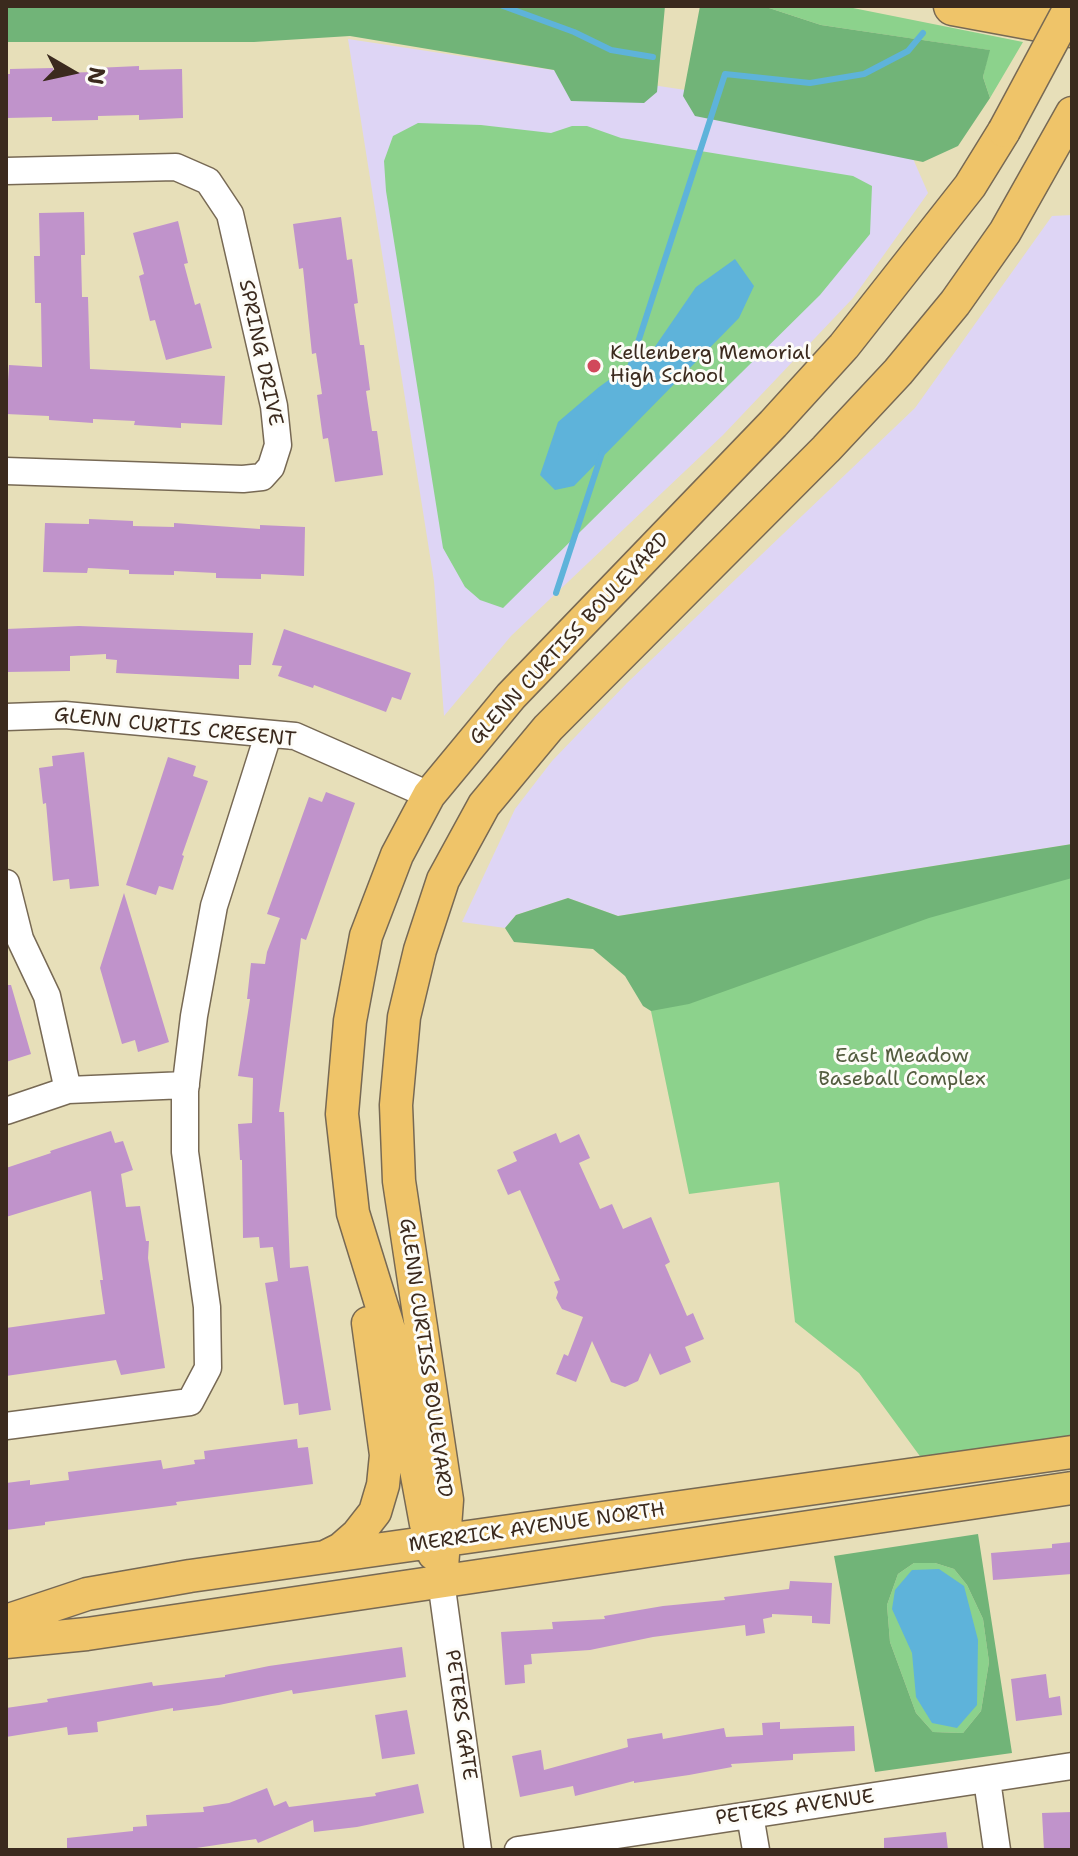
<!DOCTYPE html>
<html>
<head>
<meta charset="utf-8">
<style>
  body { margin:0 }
  #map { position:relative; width:1078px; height:1856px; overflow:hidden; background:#e7dfb9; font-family:"Shantell Sans",sans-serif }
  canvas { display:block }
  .frame { position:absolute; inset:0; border:8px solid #3b2a1e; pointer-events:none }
  .north { position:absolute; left:32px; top:32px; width:80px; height:80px; -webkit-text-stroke:6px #fdfcf7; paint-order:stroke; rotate:99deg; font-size:22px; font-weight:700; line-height:32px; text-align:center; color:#3b2a1e }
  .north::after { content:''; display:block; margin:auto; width:28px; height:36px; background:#3b2a1e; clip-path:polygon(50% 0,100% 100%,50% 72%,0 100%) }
</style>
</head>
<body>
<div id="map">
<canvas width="1078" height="1856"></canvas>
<div class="frame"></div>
<div class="north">N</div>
</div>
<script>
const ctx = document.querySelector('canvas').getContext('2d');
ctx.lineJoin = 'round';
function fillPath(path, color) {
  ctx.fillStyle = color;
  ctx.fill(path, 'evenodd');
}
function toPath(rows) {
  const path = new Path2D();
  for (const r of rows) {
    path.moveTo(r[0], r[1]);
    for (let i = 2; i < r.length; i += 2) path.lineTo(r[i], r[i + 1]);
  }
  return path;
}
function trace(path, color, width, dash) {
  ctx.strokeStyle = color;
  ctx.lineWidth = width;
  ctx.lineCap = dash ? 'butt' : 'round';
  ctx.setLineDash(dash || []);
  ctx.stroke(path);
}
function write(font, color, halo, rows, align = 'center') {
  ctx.font = font + ' "Shantell Sans",sans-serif';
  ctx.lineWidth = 6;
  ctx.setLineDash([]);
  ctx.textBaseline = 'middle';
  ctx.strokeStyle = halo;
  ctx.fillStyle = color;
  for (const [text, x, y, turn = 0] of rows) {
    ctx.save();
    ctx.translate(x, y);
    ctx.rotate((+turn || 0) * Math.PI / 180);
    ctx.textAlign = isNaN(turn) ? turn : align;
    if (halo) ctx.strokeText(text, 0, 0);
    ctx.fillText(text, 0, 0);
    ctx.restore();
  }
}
fillPath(toPath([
  [348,39,897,122,928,193,853,298,723,435,511,636,444,716,434,581],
  [1072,215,1072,844,618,916,568,898,516,915,505,928,462,922,515,809,552,761,627,683,915,408,1052,216]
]), '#ded5f5');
fillPath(toPath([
  [763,6,843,6,1023,42,990,98,983,77,989,50,821,25],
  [418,123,481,125,551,133,572,126,587,126,621,138,853,176,872,186,870,234,820,295,503,608,480,600,465,587,443,548,386,191,384,161,393,136],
  [1072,862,1072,1438,922,1459,859,1373,795,1322,779,1182,689,1194,651,1011,654,946],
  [914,1563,935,1563,954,1569,967,1585,983,1619,989,1662,981,1711,963,1733,933,1732,916,1713,890,1642,887,1605,898,1574]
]), '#8cd28c');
fillPath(toPath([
  [6,6,665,6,657,92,644,103,571,101,554,70,350,36,254,42,6,42],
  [700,6,763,6,821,25,990,50,983,77,990,98,958,146,923,162,695,116,683,96],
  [1072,844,1072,878,929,918,689,1004,651,1011,643,1006,625,976,593,949,514,942,505,928,516,915,568,898,618,916],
  [978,1534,1012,1753,875,1772,834,1556],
  [914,1563,935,1563,954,1569,967,1585,983,1619,989,1662,981,1711,963,1733,933,1732,916,1713,890,1642,887,1605,898,1574]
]), '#71b478');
fillPath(toPath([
  [735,259,754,286,739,318,574,486,555,490,540,475,558,422,599,387,654,348,696,287],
  [939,1569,964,1586,978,1640,977,1705,957,1728,932,1723,916,1697,912,1653,892,1609,895,1590,912,1570]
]), '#5eb3da');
trace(toPath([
  [503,6,574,32,611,50,653,57],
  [629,370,725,74,810,83,864,74,908,51,923,33],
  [556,593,602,453]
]), '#5eb3da', 6);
fillPath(toPath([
  [139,66,139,70,182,69,183,118,139,120,139,115,98,116,98,120,52,121,52,117,6,118,6,74,10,74,10,69,53,68,54,73,95,72,95,68],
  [84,212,85,255,81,255,82,297,88,297,90,369,225,376,222,425,181,423,181,428,134,425,135,421,93,419,93,423,49,420,49,416,6,414,9,365,42,367,41,303,35,303,34,256,40,256,39,213],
  [341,217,347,260,352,259,358,303,354,304,360,345,364,345,370,390,366,391,372,431,377,431,383,475,335,482,328,438,323,439,317,395,322,394,316,353,312,354,303,268,299,269,293,224],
  [178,221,188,263,184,264,195,305,200,303,212,348,166,360,155,320,150,321,139,276,144,274,133,233],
  [89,519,133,521,133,526,174,527,174,523,260,529,260,525,305,527,304,576,261,574,261,579,216,578,216,573,174,571,174,575,129,574,129,570,88,568,87,573,43,572,45,523,89,524],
  [79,626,253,633,251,665,239,665,239,679,116,673,117,660,106,659,106,654,70,656,70,671,6,672,6,629],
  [284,629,411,673,401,700,392,697,386,712,314,685,313,688,278,676,282,666,272,665],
  [84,752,99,886,70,889,69,879,53,881,46,803,43,804,39,768,53,766,52,756],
  [168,757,196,766,193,776,208,781,182,855,184,856,173,890,159,886,156,895,126,885],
  [326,792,355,803,306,940,301,938,279,1112,284,1112,290,1268,308,1266,331,1410,299,1415,298,1403,284,1405,279,1371,265,1283,278,1281,273,1247,260,1248,259,1237,243,1238,242,1160,240,1160,238,1124,252,1123,253,1078,238,1076,250,999,247,999,251,963,265,964,267,952,280,918,267,914,309,797,322,802],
  [124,893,169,1042,138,1052,135,1040,122,1044,100,968],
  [6,985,11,985,31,1054,6,1062],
  [111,1131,115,1143,123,1141,133,1170,121,1174,126,1207,140,1206,146,1241,149,1241,148,1258,165,1368,121,1375,116,1360,6,1376,6,1328,105,1314,100,1280,103,1280,91,1191,6,1217,6,1168,51,1153,50,1151],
  [556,1133,560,1143,579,1134,590,1158,579,1163,600,1209,612,1204,623,1229,651,1217,670,1262,665,1265,687,1316,693,1313,704,1339,685,1347,691,1362,660,1375,650,1353,638,1381,625,1387,611,1382,592,1341,576,1382,556,1374,564,1354,568,1356,583,1317,562,1309,556,1298,558,1292,554,1282,560,1280,520,1190,508,1195,497,1170,517,1161,513,1152],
  [297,1439,298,1448,308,1447,313,1484,176,1502,177,1505,45,1522,45,1525,6,1530,6,1483,30,1480,30,1485,69,1480,68,1472,161,1460,163,1469,195,1464,194,1460,205,1459,204,1451],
  [1072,1542,1072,1574,993,1580,991,1553,1052,1548,1052,1544],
  [790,1581,832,1583,830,1624,812,1623,812,1616,772,1614,772,1617,763,1619,765,1633,746,1636,745,1625,653,1637,590,1650,531,1654,532,1664,524,1665,525,1683,505,1685,501,1632,553,1629,552,1622,605,1619,604,1616,663,1606,725,1600,724,1597,789,1589],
  [402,1647,406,1677,293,1694,292,1690,219,1705,173,1711,173,1708,97,1722,98,1732,68,1735,67,1727,6,1737,6,1708,48,1702,47,1699,152,1682,153,1686,225,1677,225,1675,269,1666],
  [1046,1674,1049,1698,1060,1696,1062,1715,1016,1721,1011,1679],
  [407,1710,415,1754,382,1759,375,1715],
  [780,1722,780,1729,854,1726,855,1751,793,1754,793,1760,731,1764,732,1767,689,1775,634,1783,634,1781,575,1796,573,1786,520,1797,512,1756,541,1750,544,1770,628,1747,627,1739,662,1733,663,1739,724,1728,726,1737,763,1735,762,1723],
  [418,1784,424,1813,357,1827,314,1832,313,1820,258,1843,256,1839,183,1850,67,1850,67,1838,133,1831,133,1827,147,1826,146,1815,204,1812,203,1807,229,1803,267,1788,274,1806,286,1801,289,1807,376,1796,375,1793],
  [1072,1812,1072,1850,1044,1850,1042,1813],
  [946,1832,948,1850,884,1850,884,1838]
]), '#c093cb');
const minor = toPath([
  [6,171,176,167,208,181,230,214,274,406,278,445,271,467,262,477,243,479,6,471],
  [6,717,65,715,295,736,429,795],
  [6,883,20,939,47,996,68,1090,6,1111],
  [68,1090,186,1085],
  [6,1426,190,1402,208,1368,207,1307,185,1152,185,1091,194,1016,214,906,268,735],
  [441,1581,478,1850],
  [987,1780,997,1850],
  [750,1815,756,1850],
  [518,1850,1072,1766]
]);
const major = toPath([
  [434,1554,426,1524,392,1339,353,1213,342,1114,350,1021,366,936,397,855,429,795,511,696,773,424,844,346,970,186,1004,131],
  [327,1556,341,1549,357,1535,375,1512,383,1485,386,1455,368,1323],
  [441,1581,447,1500,399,1181,396,1105,404,1017,420,950,443,880,484,805,548,728,826,449,898,372,955,303,1005,232,1072,113],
  [6,1621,87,1594,190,1576,1072,1452],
  [6,1642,87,1634,1072,1488]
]);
const highway = toPath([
  [953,6,1072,28]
]);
trace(minor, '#776954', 29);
trace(major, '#776954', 35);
trace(highway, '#776954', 41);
trace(minor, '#fff', 26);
trace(major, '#efc469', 32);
trace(highway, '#efc469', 38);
const majorBridge = toPath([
  [1004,131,1071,6]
]);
trace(majorBridge, '#776954', 35, []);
trace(majorBridge, '#efc469', 32);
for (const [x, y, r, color] of [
  [594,366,8,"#d1495b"]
]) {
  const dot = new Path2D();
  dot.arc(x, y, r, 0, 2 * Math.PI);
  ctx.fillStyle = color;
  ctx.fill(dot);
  trace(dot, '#fdfcf7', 3);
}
write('20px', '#3b2a1e', '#fdfcf7', [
  ["SPRING DRIVE",260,353,78],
  ["GLENN CURTISS BOULEVARD",570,639,-47],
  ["GLENN CURTIS CRESENT",175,728,6],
  ["GLENN CURTISS BOULEVARD",425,1358,82],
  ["MERRICK AVENUE NORTH",537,1528,-8],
  ["PETERS GATE",460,1715,82],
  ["PETERS AVENUE",795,1808,-8]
]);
write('20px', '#3b2a1e', '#fdfcf7', [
  ["Kellenberg Memorial",610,354],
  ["High School",610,377]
], 'left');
write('20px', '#535c3f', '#fdfcf7', [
  ["East Meadow",902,1057],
  ["Baseball Complex",902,1080]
]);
</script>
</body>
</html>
